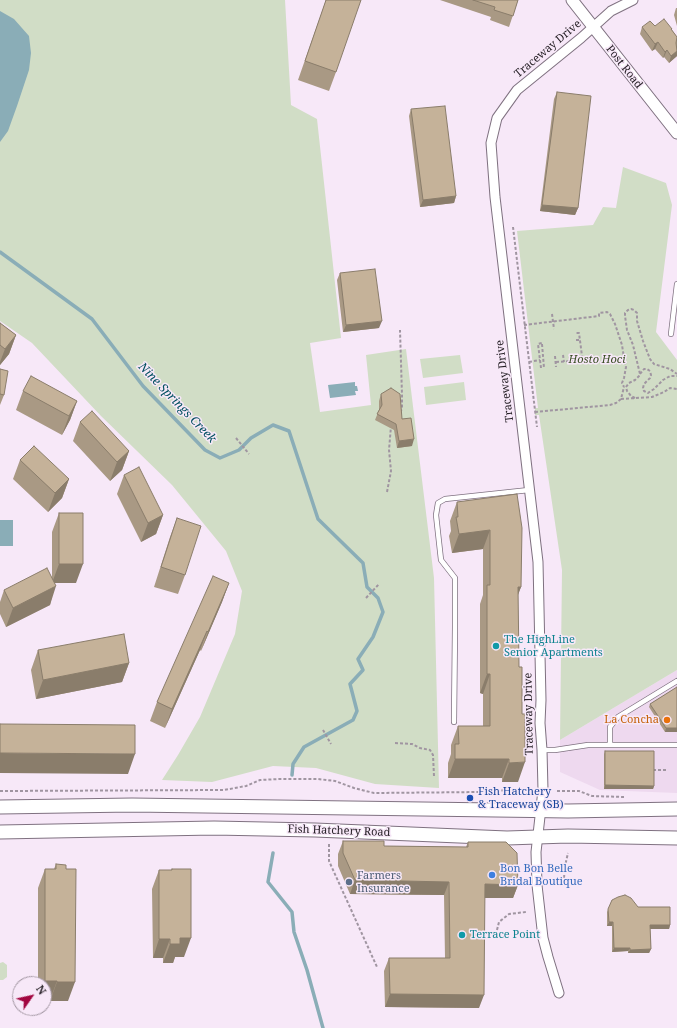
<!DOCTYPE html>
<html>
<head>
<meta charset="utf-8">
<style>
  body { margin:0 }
  #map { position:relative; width:677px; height:1028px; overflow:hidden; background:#f7e8f8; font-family:"Noto Serif",serif }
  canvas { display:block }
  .north { position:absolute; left:12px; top:976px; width:40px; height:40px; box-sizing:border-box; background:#f7e8f8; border:1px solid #a498a4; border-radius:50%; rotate:56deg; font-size:11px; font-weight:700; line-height:16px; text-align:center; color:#272127 }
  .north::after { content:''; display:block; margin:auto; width:14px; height:18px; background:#a20640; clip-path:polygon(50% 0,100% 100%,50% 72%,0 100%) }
</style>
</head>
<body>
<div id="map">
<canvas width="677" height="1028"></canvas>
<div class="north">N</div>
</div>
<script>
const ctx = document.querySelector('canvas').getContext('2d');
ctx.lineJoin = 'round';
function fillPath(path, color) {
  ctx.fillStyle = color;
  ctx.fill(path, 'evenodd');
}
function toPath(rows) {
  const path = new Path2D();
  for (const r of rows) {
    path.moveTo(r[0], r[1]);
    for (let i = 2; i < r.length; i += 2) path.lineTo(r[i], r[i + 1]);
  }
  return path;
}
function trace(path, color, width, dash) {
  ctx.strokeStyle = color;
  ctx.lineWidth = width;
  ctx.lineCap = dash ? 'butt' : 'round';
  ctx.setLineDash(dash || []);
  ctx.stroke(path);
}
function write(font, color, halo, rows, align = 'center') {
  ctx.font = font + ' "Noto Serif",serif';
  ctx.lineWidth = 3;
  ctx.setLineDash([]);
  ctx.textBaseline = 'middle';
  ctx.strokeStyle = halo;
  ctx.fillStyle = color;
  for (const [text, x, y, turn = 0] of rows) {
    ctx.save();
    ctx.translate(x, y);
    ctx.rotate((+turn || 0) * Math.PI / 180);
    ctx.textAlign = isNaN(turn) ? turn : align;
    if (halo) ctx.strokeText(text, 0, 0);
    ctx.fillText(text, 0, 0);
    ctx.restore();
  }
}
fillPath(toPath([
  [677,670,677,793,600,790,560,772,560,740]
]), '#eed9ef');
fillPath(toPath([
  [0,0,285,0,291,105,317,119,341,338,310,343,320,412,371,405,366,355,406,349,434,578,439,788,375,784,316,768,273,766,212,782,162,780,178,755,200,717,235,634,242,591,226,551,172,485,101,416,32,343,0,321],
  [623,167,666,183,672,205,656,332,677,360,677,670,560,740,562,570,539,415,535,415,535,408,538,408,517,231,593,225,603,207,616,208],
  [460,355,463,373,423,378,420,359],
  [464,382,466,400,426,405,424,387],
  [3,962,7,965,7,977,3,980,0,980,0,963]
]), '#d1ddc6');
fillPath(toPath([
  [0,11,14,19,29,36,31,53,29,70,17,106,8,131,0,142],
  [355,382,355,386,357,386,358,391,355,391,356,395,330,398,328,385],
  [0,520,13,520,13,546,0,546]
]), '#8aadb7');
trace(toPath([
  [0,252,92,319,143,386,205,450,220,458,239,450,251,438,273,425,289,431,318,519,363,563,367,587,378,598,383,612,373,637,358,659,363,670,350,684,357,711,353,720,304,747,293,764,292,775],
  [273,853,268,882,292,912,294,932,307,970,323,1028]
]), '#8aadb7', 3.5);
const service = toPath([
  [671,334,677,284],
  [454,722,455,627,455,578,441,560,436,515,438,503,445,499,529,490],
  [610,745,610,727,618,717,677,681],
  [542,750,555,750,588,745,677,745]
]);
const minor = toPath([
  [559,993,548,957,543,938,537,885,536,852,543,790,542,750,540,723,541,700,538,562,495,197,491,143,497,118,517,90,581,38,611,11,633,0]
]);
const tertiary = toPath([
  [572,0,677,133]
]);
const secondary = toPath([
  [0,807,132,805,568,811,677,809],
  [0,832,214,828,315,830,507,838,568,836,677,838]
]);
trace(service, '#7f7180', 6);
trace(minor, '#7f7180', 11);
trace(tertiary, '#7f7180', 13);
trace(secondary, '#7f7180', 15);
trace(toPath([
  [513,227,537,427],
  [552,314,554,329],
  [524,325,599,316,599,313,607,312,610,314,615,324,622,345,624,358,626,367,624,378,622,383,624,387],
  [576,340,580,340],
  [542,344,544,368],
  [563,355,564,362],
  [555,356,556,367],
  [529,362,540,360],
  [556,362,572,361,578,359,582,356,579,333,575,333],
  [541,368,538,344,542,343],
  [640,374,644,369,647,369,650,371,651,375,650,378,644,384,643,388,644,391,648,393,654,389,663,380,670,376,677,376],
  [635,398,631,396,627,391,626,387,629,383,635,380,639,376,640,374,633,345,627,330,625,316,625,313,628,310,631,309,634,310,637,313,637,321,643,341,650,359,654,364,670,369,677,374],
  [621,399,652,397,664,392,670,388,677,389],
  [400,412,402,409,402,395,400,330],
  [535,412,610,405,616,403,621,399,624,387],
  [236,438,249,454],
  [387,492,391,471,389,450,391,426],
  [366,598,379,584],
  [323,730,331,744],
  [395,743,412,744,420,748,430,750,433,755,434,776],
  [653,770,666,770],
  [0,791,224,790,246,786,260,780,279,779,318,779,335,781,354,788,374,793,482,792,508,790,519,789],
  [557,791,579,791,592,796,624,797],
  [329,844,329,861,377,967],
  [564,878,565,866,568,853],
  [497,930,499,922,509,914,526,912]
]), '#a095a1', 2, [3, 2]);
trace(service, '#fff', 4.5);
trace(minor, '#fff', 9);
trace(tertiary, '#fff', 11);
trace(secondary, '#fff', 13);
fillPath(toPath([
  [326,0,336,72,329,91,298,80],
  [440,0,518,0,509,27,490,20,491,17],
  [676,8,677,8,677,26,674,15],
  [655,26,672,30,677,37,677,56,669,63,664,57,663,58,655,49,652,51,640,34,642,27],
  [557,92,578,208,575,215,540,211,554,99],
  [411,109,456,196,454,203,420,207,409,116],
  [340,273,379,328,343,332,337,280],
  [0,323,16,335,9,354,0,365],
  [0,369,4,395,0,405],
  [23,391,77,401,70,420,62,435,16,410],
  [381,394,402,419,412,446,397,448,394,430,375,420,379,410,379,401],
  [80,422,129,451,122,470,110,481,73,441],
  [20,460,69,479,62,498,48,512,13,479],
  [124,475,163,515,156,534,141,542,117,494],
  [517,494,521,587,518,594,518,782,502,782,502,778,448,778,448,763,451,754,451,745,458,726,483,726,483,694,480,693,480,604,483,595,483,549,452,553,449,536,451,531,450,521,457,502],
  [59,513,76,583,55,583,50,605,6,627,0,614,0,602,4,590,52,577,52,532],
  [177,518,185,575,178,594,154,587,170,537],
  [229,583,222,602,201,651,200,650,165,728,150,721,157,702],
  [38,650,129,663,122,682,36,699,31,670],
  [677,687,677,732,665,732,649,707,650,704],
  [605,751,654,786,653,789,604,789,604,754],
  [343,841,384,846,466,847,468,842,518,885,513,898,484,898,479,1008,385,1007,384,971,389,958,445,958,444,895,350,894,338,866,338,854],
  [56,864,68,1001,50,1001,50,1000,44,1000,44,984,38,984,38,888,45,869,54,869],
  [172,869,184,957,175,957,173,963,163,963,163,958,153,958,152,889,159,870,171,870],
  [612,900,638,907,670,925,669,929,650,929,651,949,649,953,628,953,628,951,612,952,612,926,607,926,607,912]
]), '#a99984');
fillPath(toPath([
  [658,42,655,49,652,51,655,44],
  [667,50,664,57,663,58,665,52],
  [677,51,677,56,669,63,671,56],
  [456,196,454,203,420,207,423,200],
  [542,205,578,208,575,215,540,211],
  [382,321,379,328,343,332,346,325],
  [16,335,9,354,0,365,0,362,5,349],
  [77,401,70,420,62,435,69,416],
  [414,439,412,446,397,448,399,441],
  [129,451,122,470,110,481,117,462],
  [69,479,62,498,48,512,55,493],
  [163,515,156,534,141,542,148,523],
  [490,530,483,549,452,553,459,534],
  [59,564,83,564,76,583,52,583],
  [229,583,222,602,201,651,208,632],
  [56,586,50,605,6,627,13,608],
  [518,587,521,587,514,606],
  [207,631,200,650,165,728,172,709],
  [129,663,122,682,36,699,43,680],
  [487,674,490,674,483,694,480,693],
  [666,728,677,728,677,732,665,732],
  [0,753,135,754,128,774,0,773],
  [455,759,509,759,502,778,448,778],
  [525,762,518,782,502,782,509,763],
  [605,785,654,786,653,789,604,789],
  [355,880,449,882,444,895,350,894],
  [485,884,518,885,513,898,480,898],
  [609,922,613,922,612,926,607,926],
  [650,925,670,925,669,929,649,929],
  [180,938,191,938,184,957,175,957,173,963,163,963,170,944],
  [159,939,170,939,163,958,153,958],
  [614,948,630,948,628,951,612,952],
  [651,949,649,953,628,953,630,950],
  [45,981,57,981,50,1000,44,1000,44,984],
  [57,982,75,982,68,1001,50,1001],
  [390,994,484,995,479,1008,385,1007]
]), '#8a7d6b');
const building = toPath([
  [326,0,361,0,336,72,305,61,326,0],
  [473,0,518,0,513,16,494,10,495,7,473,0],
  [664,19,672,29,671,29,677,37,676,43,677,51,671,56,667,50,665,52,658,42,655,44,642,27,650,21,655,26,664,19],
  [557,92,591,96,578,208,542,205,557,92],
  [445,106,456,196,423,200,411,109,445,106],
  [375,269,382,321,346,325,340,273,375,269],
  [0,323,16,335,5,349,0,345,0,323],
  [0,369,8,371,4,395,0,394,0,369],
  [31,376,77,401,69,416,23,391,31,376],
  [391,388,400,394,402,419,411,418,414,439,399,441,396,424,377,414,382,405,381,394,391,388],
  [92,411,129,451,117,462,80,422,92,411],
  [34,446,69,479,55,493,20,460,34,446],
  [139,467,163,515,148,523,124,475,139,467],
  [517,494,522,528,521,587,518,587,519,667,522,667,522,714,525,714,525,762,509,763,509,759,455,759,455,744,459,744,458,726,490,726,490,674,487,674,487,585,490,585,490,530,459,534,456,517,458,517,457,502,517,494],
  [59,513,83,513,83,564,59,564,59,513],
  [177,518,201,526,185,575,161,567,177,518],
  [47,568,56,586,13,608,4,590,47,568],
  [213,576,229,583,208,632,207,631,172,709,157,702,213,576],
  [124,634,129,663,43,680,38,650,124,634],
  [677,687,677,728,666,728,650,704,677,687],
  [0,724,135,725,135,754,0,753,0,724],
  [605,751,654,751,654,786,605,785,605,751],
  [343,841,384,841,384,846,468,847,468,842,506,842,517,853,518,885,485,884,484,995,390,994,389,958,450,958,449,882,355,880,343,853,343,841],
  [56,864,66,865,66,869,76,869,75,982,57,982,57,981,45,981,45,869,56,869,56,864],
  [172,869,191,869,191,938,180,938,180,944,170,944,170,939,159,939,159,870,172,870,172,869],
  [625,895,631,898,638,907,670,907,670,925,650,925,651,949,630,950,630,948,614,948,613,922,609,922,608,909,612,900,618,897,625,895]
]);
fillPath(building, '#c5b299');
trace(building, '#8a7d6b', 1);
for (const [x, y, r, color] of [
  [496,646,4,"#0f9aa8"],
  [667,720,4,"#e8710a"],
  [470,798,4,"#1a4fb4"],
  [492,875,4,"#3f7fe0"],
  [349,882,4,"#5c6f8a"],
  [462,935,4,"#0f9aa8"]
]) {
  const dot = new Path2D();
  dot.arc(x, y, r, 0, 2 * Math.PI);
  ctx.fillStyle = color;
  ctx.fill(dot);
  trace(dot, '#f7e8f8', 1.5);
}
write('11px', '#272127', '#f7e8f8', [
  ["Traceway Drive",548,49,-40],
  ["Post Road",624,67,52],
  ["Traceway Drive",505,381,-97],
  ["Traceway Drive",529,714,-91],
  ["Fish Hatchery Road",339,831,2]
]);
write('italic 11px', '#394e23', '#f7e8f8', [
  ["Hosto Hoci",597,360]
]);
write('11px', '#0d838f', '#f7e8f8', [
  ["The HighLine",504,640],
  ["Senior Apartments",504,653],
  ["Terrace Point",470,935]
], 'left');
write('11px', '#c56008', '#f7e8f8', [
  ["La Concha",659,720]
], 'right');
write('11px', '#164399', '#f7e8f8', [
  ["Fish Hatchery",478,792],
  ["& Traceway (SB)",478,805]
], 'left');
write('11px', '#366cbe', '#f7e8f8', [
  ["Bon Bon Belle",500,869],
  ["Bridal Boutique",500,882]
], 'left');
write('11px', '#4e5e75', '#f7e8f8', [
  ["Farmers",357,876],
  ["Insurance",357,889]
], 'left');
write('italic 12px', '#004f5f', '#f7e8f8', [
  ["Nine Springs Creek",177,403,46]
]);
</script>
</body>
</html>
